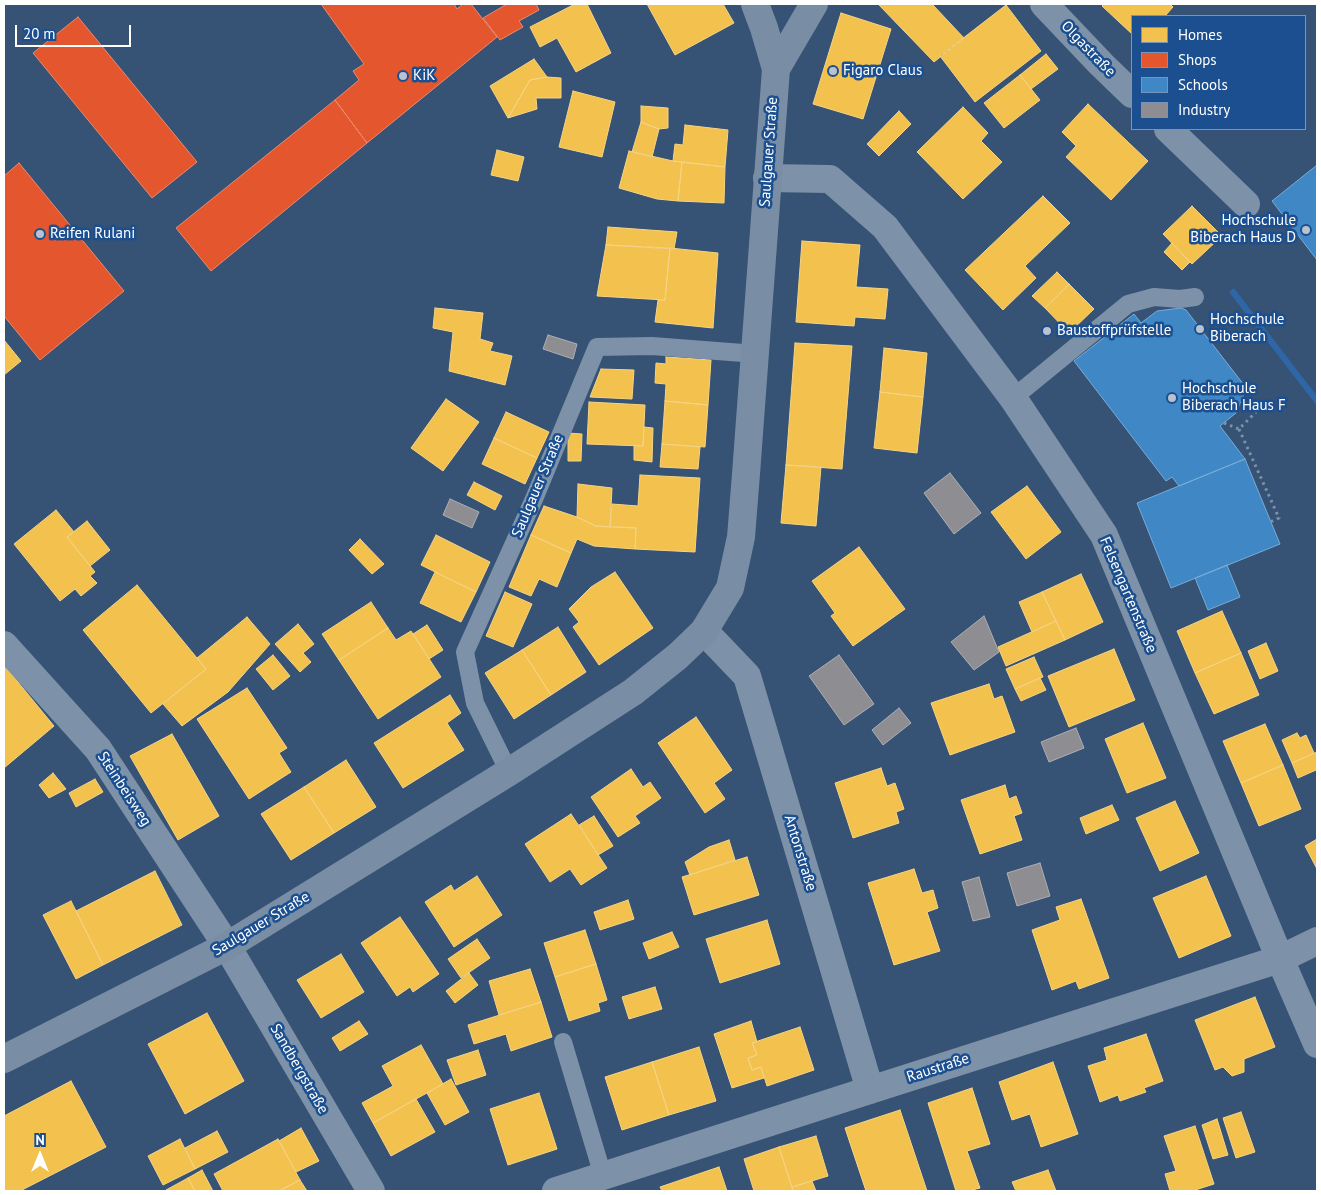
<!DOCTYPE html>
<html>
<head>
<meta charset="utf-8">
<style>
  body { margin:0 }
  #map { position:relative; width:1321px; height:1195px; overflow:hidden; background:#365274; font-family:"PT Sans",sans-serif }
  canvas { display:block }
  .frame { position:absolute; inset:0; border:5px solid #fff; pointer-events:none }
  .legend { position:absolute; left:1131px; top:15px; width:175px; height:115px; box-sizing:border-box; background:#1b4f8f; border:1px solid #7695bc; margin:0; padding:6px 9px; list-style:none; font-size:15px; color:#fff }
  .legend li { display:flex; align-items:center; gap:10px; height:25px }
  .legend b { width:25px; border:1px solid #7695bc }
  .north { position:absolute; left:15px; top:1130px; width:50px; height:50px; -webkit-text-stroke:4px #1b4f8f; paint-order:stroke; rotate:0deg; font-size:14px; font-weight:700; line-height:20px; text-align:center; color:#fff }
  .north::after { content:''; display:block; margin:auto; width:18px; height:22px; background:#fff; clip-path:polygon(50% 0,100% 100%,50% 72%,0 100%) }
  .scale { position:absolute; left:15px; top:25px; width:116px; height:22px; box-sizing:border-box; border:2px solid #fff; border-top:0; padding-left:6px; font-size:15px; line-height:18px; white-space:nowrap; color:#fff; -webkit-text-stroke:4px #1b4f8f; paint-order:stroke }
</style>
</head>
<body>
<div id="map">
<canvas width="1321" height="1195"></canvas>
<div class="frame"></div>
<ul class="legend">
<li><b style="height:14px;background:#f2c14e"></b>Homes</li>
<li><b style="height:14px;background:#e4572e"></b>Shops</li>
<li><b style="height:14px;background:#3f88c5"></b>Schools</li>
<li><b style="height:14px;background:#8d8d92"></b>Industry</li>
</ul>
<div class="north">N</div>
<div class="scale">20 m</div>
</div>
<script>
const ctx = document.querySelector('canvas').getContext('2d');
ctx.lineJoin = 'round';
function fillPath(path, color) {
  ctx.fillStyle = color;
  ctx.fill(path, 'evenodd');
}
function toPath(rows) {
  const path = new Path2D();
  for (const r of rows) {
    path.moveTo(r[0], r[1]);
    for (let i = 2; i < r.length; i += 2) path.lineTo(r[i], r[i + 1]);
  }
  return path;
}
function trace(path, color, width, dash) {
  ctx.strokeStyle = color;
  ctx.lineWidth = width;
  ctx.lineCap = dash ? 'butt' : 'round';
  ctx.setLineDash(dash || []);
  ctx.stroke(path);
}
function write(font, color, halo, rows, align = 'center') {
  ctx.font = font + ' "PT Sans",sans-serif';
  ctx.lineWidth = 5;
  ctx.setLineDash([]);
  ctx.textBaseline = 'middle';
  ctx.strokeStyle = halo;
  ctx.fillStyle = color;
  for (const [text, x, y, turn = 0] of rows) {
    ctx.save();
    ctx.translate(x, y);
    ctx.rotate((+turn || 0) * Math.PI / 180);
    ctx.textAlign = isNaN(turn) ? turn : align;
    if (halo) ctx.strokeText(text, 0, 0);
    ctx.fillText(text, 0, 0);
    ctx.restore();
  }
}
fillPath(toPath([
  [1234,288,1317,396,1317,406,1229,292]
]), '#2f66a5');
const homes = toPath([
  [575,4,587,4,611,53,576,72,557,38,540,47,530,27,575,4],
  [647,4,723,4,734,23,675,55,647,4],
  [878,4,932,4,964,38,934,62,878,4],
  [1104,4,1170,4,1173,7,1165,16,1132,16,1132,34,1102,6,1104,4],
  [1006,5,1041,51,975,102,940,56,1006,5],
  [841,13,891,29,863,119,813,104,841,13],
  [1046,54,1058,69,1031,89,1020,75,1046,54],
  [534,59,547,77,530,80,508,118,490,86,534,59],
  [1020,75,1040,100,1004,128,984,103,1020,75],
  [547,77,561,78,561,98,536,98,537,109,508,118,530,80,547,77],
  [573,91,615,102,602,157,559,147,573,91],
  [1088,104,1148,161,1111,200,1066,157,1076,146,1062,132,1088,104],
  [641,106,668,108,668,128,659,129,641,122,641,106],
  [963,107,988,133,981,141,1002,162,963,199,917,152,963,107],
  [899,111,911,124,879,156,867,144,899,111],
  [641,122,659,129,652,157,632,152,641,122],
  [685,125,728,130,725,167,673,161,675,144,683,145,685,125],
  [497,150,524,157,518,181,491,175,497,150],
  [629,151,673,161,682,162,678,201,657,199,619,188,629,151],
  [682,162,725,167,724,203,678,201,682,162],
  [1043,196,1070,223,1025,266,1036,278,1003,310,965,270,1043,196],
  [1192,206,1222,236,1192,264,1163,234,1192,206],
  [608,227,677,232,674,249,606,245,608,227],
  [802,241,860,245,856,287,888,289,885,319,855,317,854,326,796,322,802,241],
  [1172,243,1190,262,1182,270,1164,252,1172,243],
  [606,245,670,248,665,300,597,296,606,245],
  [670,248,718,253,713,328,655,322,658,300,665,300,670,248],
  [1057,272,1069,284,1045,308,1032,296,1057,272],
  [1069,284,1094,309,1069,333,1045,308,1069,284],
  [435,308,483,313,480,339,493,343,490,351,512,356,505,385,449,371,453,332,433,328,435,308],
  [4,340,21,361,4,375,4,340],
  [795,343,852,346,842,469,786,465,795,343],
  [884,348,927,353,923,397,880,392,884,348],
  [666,357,711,360,708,405,665,401,666,384,655,383,656,363,666,364,666,357],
  [601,369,634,370,632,399,590,397,601,369],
  [880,392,923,397,917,453,874,448,880,392],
  [446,399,479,422,443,471,411,448,446,399],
  [665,401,708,405,705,447,662,444,665,401],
  [589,402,645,405,643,446,587,444,589,402],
  [506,412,549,432,537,458,494,438,506,412],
  [644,427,653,428,652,462,634,460,634,445,643,446,644,427],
  [568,433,582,434,581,461,568,461,568,433],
  [494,438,537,458,525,484,482,464,494,438],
  [662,444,700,447,698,469,660,467,662,444],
  [786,465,821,467,816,526,781,523,786,465],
  [640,475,700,478,695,552,635,549,636,528,610,527,612,504,638,506,640,475],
  [474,482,502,496,495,510,467,495,474,482],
  [578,484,612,488,610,527,596,526,577,517,578,484],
  [1027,486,1061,532,1026,559,991,512,1027,486],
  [544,506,577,517,596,526,636,528,635,549,594,546,577,539,571,553,531,535,544,506],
  [56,510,74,532,67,537,95,572,90,576,97,583,81,596,75,589,60,601,14,544,56,510],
  [87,521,110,550,90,566,67,537,87,521],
  [436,535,490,562,476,592,421,565,436,535],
  [531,535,571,553,557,587,539,579,531,596,509,587,531,535],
  [360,539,384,564,372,574,349,550,360,539],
  [859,547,905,609,853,646,831,616,835,613,812,581,859,547],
  [435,572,476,592,461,622,420,603,435,572],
  [615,572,653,628,599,665,573,627,579,622,569,609,591,587,615,572],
  [1081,574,1103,622,1065,640,1042,592,1081,574],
  [137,585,206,669,151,713,83,630,137,585],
  [505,592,532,604,513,647,486,636,505,592],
  [1042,592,1056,621,1032,632,1019,602,1042,592],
  [371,602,388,628,339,660,322,634,371,602],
  [1222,611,1241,653,1195,673,1177,631,1222,611],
  [247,617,270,644,228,692,182,726,163,704,206,669,197,658,247,617],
  [1056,621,1065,640,1006,666,998,647,1056,621],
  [298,624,314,644,303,653,311,662,300,672,275,644,298,624],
  [427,625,443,650,429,659,413,634,427,625],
  [558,627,586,672,551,695,522,650,558,627],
  [388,628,396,640,411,631,441,677,378,719,339,660,388,628],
  [1266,643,1278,671,1260,679,1248,651,1266,643],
  [1114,649,1135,700,1069,727,1048,676,1114,649],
  [522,650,551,695,514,719,485,673,522,650],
  [1241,653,1259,695,1214,714,1195,673,1241,653],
  [273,655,290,676,273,690,256,669,273,655],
  [1034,657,1043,677,1015,689,1006,669,1034,657],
  [4,665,54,726,4,768,4,665],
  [1040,678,1046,690,1021,701,1015,689,1040,678],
  [989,684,994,699,1002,696,1015,732,950,755,931,703,989,684],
  [247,688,287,748,279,753,291,772,249,799,197,719,247,688],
  [450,695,461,713,447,723,464,750,403,788,374,743,450,695],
  [696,717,732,770,714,783,725,799,705,813,658,743,696,717],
  [1143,723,1166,778,1127,793,1105,739,1143,723],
  [1265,724,1283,765,1241,783,1223,741,1265,724],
  [1297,733,1300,738,1306,735,1314,753,1292,763,1282,740,1297,733],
  [172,734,219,816,178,840,130,756,172,734],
  [1317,752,1317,774,1316,770,1298,778,1292,763,1317,752],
  [346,760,376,807,334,833,304,787,346,760],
  [1283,765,1301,809,1259,826,1241,783,1283,765],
  [881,768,887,786,895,783,904,809,896,812,899,823,853,838,835,783,881,768],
  [631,769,643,787,650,782,661,798,635,816,640,823,618,837,591,797,631,769],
  [53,773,66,789,49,798,39,785,53,773],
  [95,779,103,792,76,807,69,793,95,779],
  [1005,785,1009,799,1016,796,1022,813,1014,816,1022,840,980,854,961,800,1005,785],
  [304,787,334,833,291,860,261,814,304,787],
  [1175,801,1199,853,1160,871,1136,818,1175,801],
  [1112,805,1119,820,1086,834,1080,818,1112,805],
  [571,814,607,868,581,885,570,869,550,882,525,844,571,814],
  [594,816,613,846,598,855,579,825,594,816],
  [1317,839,1317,869,1305,846,1317,839],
  [729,840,735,860,690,875,685,862,709,847,729,840],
  [747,857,759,895,694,915,682,877,747,857],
  [914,869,922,893,933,890,938,908,927,912,940,951,894,965,868,883,914,869],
  [155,871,182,925,103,965,76,911,155,871],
  [477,876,502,915,454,947,425,902,451,885,454,891,477,876],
  [1206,876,1231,936,1179,958,1153,898,1206,876],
  [1081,899,1109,978,1079,989,1076,981,1052,990,1032,930,1060,920,1056,907,1081,899],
  [628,900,634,919,600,930,594,912,628,900],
  [71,901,103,965,76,979,43,915,71,901],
  [400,917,439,974,413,992,410,987,397,996,361,943,400,917],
  [767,920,780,964,720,983,706,939,767,920],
  [585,930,596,964,555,977,544,943,585,930],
  [672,932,679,947,649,959,643,943,672,932],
  [477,939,490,958,461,978,448,959,477,939],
  [341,954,364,992,321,1018,297,980,341,954],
  [596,964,607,1000,598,1003,600,1011,569,1021,555,977,596,964],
  [530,969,541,1002,499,1015,489,981,530,969],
  [469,973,478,985,455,1003,446,991,469,973],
  [655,987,662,1009,629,1019,622,997,655,987],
  [1255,997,1275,1047,1244,1059,1244,1072,1232,1076,1223,1067,1215,1070,1195,1020,1255,997],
  [541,1002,552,1037,511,1051,506,1034,474,1044,468,1025,541,1002],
  [207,1013,244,1081,185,1114,148,1044,207,1013],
  [359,1021,368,1034,340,1051,332,1038,359,1021],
  [751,1021,757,1042,752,1043,757,1055,748,1058,752,1070,761,1067,764,1078,732,1088,714,1034,751,1021],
  [800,1027,814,1070,767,1086,761,1067,752,1070,748,1058,757,1055,752,1043,800,1027],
  [1146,1034,1163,1081,1144,1088,1146,1092,1120,1101,1118,1095,1100,1102,1088,1066,1107,1060,1104,1048,1146,1034],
  [421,1045,443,1084,373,1123,362,1103,393,1086,382,1066,421,1045],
  [699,1047,716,1101,669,1115,652,1062,699,1047],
  [478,1050,486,1075,456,1085,447,1060,478,1050],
  [652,1062,669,1115,622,1130,605,1077,652,1062],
  [1053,1062,1078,1134,1041,1147,1030,1114,1012,1120,999,1082,1053,1062],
  [451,1079,469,1112,445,1125,427,1093,451,1079],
  [71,1081,106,1147,20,1191,4,1191,4,1116,71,1081],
  [972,1088,990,1144,967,1151,980,1188,968,1191,956,1191,928,1103,972,1088],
  [539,1093,557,1149,508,1165,490,1109,539,1093],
  [416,1099,435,1132,391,1156,373,1123,416,1099],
  [900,1110,927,1191,866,1191,845,1128,900,1110],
  [1241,1112,1255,1152,1236,1158,1223,1118,1241,1112],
  [1217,1119,1228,1155,1213,1159,1202,1125,1217,1119],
  [1195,1126,1214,1184,1192,1191,1170,1191,1165,1174,1176,1171,1164,1136,1195,1126],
  [301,1128,319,1161,296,1172,279,1141,301,1128],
  [217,1131,228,1152,195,1169,185,1148,217,1131],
  [816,1136,828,1176,792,1187,779,1147,816,1136],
  [180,1139,195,1169,163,1185,148,1156,180,1139],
  [278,1139,300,1180,279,1191,223,1191,214,1174,278,1139],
  [779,1147,793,1191,754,1191,744,1159,779,1147],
  [719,1167,727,1191,662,1191,660,1187,719,1167],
  [202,1170,213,1191,195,1191,188,1178,202,1170],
  [1048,1170,1056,1191,1016,1191,1012,1182,1048,1170],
  [188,1178,195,1191,167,1191,166,1190,188,1178],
  [300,1180,307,1191,279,1191,300,1180],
  [812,1181,816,1191,793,1191,792,1187,812,1181]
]);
fillPath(homes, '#f2c14e');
trace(homes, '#f6d483', 1);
const shops = toPath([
  [321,4,454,4,457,9,463,4,471,4,497,37,367,143,335,100,359,80,353,71,364,64,321,4],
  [507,4,536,4,539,10,519,21,523,27,500,40,483,18,507,4],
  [78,17,197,162,152,198,33,53,78,17],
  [335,100,367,143,211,271,176,228,335,100],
  [19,163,124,291,40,360,4,316,4,176,19,163]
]);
fillPath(shops, '#e4572e');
trace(shops, '#ec896d', 1);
const schools = toPath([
  [1317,165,1317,260,1272,201,1317,165],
  [1181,308,1186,310,1244,385,1245,392,1236,413,1220,426,1245,459,1179,486,1172,477,1166,481,1074,361,1134,314,1141,323,1157,311,1181,308],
  [1245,459,1280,544,1171,588,1137,503,1245,459],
  [1227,565,1240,597,1208,610,1195,578,1227,565]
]);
fillPath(schools, '#3f88c5');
trace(schools, '#79acd6', 1);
const industry = toPath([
  [548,335,577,344,573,359,543,349,548,335],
  [950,473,981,513,954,534,924,493,950,473],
  [450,499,479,512,472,528,443,515,450,499],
  [984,616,999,652,974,670,951,642,984,616],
  [839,655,874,704,844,725,809,676,839,655],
  [899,708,911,723,883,745,872,730,899,708],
  [1076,728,1084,748,1049,762,1041,742,1076,728],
  [1040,863,1050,896,1017,906,1007,873,1040,863],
  [979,877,990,917,973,921,962,882,979,877]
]);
fillPath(industry, '#8d8d92');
trace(industry, '#afafb3', 1);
trace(toPath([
  [1224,423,1239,429,1256,412],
  [1239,429,1279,518,1270,522]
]), '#7d92a8', 3, [2.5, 4]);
trace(toPath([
  [1013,398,1128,304,1154,297,1180,299,1195,297],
  [509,772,475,703,465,652,534,499,597,347,652,346,756,354],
  [563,1042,603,1176]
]), '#7d92a8', 18);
trace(toPath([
  [1044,4,1101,64,1132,94],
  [1168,129,1246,204],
  [767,178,830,179,885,227,1013,398,1104,535,1280,959,1317,1044],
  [704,631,747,676,870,1090],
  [4,645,98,749,227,946,371,1191],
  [556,1191,870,1090,1280,959,1317,941]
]), '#7d92a8', 28);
trace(toPath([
  [776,69,814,4],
  [4,1059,227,946,509,772,633,692,678,656,704,631,730,588,741,537,746,474,776,69,764,28,755,4]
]), '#798da4', 28);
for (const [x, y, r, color] of [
  [833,71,5,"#b9c2ce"],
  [403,76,5,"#b9c2ce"],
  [1306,230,5,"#b9c2ce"],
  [40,234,5,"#b9c2ce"],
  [1200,329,5,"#b9c2ce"],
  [1047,331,5,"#b9c2ce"],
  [1172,398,5,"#b9c2ce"]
]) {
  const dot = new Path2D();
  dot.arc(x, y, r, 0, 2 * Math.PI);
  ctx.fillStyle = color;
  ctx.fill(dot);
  trace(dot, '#1b4f8f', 2);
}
write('15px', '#fff', '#1b4f8f', [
  ["Olgastraße",1088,49,46],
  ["Saulgauer Straße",769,152,-86],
  ["Saulgauer Straße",538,486,-67],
  ["Felsengartenstraße",1128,595,67],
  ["Steinbeisweg",124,789,57],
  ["Antonstraße",800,853,73],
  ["Saulgauer Straße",261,924,-31],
  ["Raustraße",938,1068,-18],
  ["Sandbergstraße",299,1069,60]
]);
write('15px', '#fff', '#1b4f8f', [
  ["Figaro Claus",843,71],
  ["KiK",413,76],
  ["Hochschule",1296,221,"right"],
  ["Biberach Haus D",1296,238,"right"],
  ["Reifen Rulani",50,234],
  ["Hochschule",1210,320],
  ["Biberach",1210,337],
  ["Baustoffprüfstelle",1057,331],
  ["Hochschule",1182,389],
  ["Biberach Haus F",1182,406]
], 'left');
</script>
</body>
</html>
